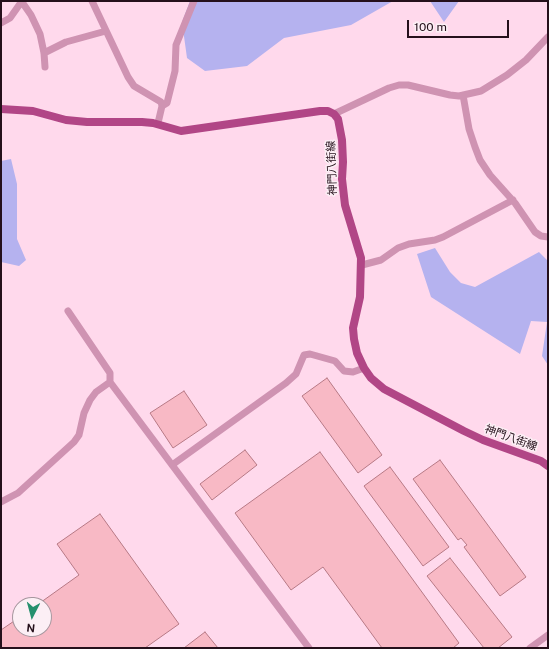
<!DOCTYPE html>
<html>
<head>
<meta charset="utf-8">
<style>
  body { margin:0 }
  #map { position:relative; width:549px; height:649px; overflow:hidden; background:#ffd9ec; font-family:"Public Sans",sans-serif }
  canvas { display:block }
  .frame { position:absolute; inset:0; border:2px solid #25101b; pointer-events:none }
  .north { position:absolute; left:12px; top:597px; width:40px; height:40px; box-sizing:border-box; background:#fceff5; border:1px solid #a6969e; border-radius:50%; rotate:186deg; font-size:11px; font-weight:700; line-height:16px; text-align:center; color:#25101b }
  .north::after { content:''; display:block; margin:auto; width:14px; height:18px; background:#26906e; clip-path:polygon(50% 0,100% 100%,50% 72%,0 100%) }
  .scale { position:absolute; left:407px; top:20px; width:102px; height:18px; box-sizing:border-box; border:2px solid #25101b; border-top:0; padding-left:5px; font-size:12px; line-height:14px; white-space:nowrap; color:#25101b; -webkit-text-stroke:3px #fceff5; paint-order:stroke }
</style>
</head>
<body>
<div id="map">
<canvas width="549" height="649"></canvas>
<div class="frame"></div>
<div class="north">N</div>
<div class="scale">100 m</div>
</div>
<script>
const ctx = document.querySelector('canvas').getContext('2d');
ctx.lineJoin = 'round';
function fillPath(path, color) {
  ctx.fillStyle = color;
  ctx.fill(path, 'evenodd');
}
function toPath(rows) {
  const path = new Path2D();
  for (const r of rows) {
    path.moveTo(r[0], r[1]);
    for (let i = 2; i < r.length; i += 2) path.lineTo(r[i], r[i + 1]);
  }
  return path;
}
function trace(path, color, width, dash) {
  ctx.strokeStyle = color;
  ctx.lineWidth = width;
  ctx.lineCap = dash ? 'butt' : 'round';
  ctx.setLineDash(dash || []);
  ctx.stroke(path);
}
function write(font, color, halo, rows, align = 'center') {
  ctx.font = font + ' "Public Sans","Noto Sans JP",sans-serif';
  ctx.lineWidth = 3;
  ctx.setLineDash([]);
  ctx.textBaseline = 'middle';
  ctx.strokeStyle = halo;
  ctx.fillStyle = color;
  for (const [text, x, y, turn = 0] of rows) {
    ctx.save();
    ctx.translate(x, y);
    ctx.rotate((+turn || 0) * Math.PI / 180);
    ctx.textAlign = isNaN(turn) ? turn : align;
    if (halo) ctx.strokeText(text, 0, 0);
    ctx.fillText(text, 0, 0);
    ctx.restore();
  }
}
fillPath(toPath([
  [190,1,393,1,351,25,284,38,247,66,205,71,187,58,182,22],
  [430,1,459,1,444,22],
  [11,159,17,184,17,239,26,260,19,266,1,262,1,161],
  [435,248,450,272,461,283,475,287,539,252,548,261,548,365,542,356,547,322,531,321,520,354,431,297,417,254]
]), '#b5b2ef');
const building = toPath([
  [327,378,382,455,358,473,302,396,327,378],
  [184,391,207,425,173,448,150,413,184,391],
  [245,450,257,465,212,500,200,484,245,450],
  [320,452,459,643,453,648,382,648,323,567,291,590,235,513,320,452],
  [440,460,526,577,500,596,464,547,467,545,461,538,458,540,413,479,440,460],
  [390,467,449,547,423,566,364,486,390,467],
  [100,514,179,624,145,648,1,648,1,630,20,617,20,629,44,629,44,605,37,605,79,575,57,544,100,514],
  [450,558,512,637,498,648,484,648,427,576,450,558],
  [205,632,218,648,184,648,205,632]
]);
fillPath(building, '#f8b9c5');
trace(building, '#b77985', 1);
trace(toPath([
  [92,1,128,77,134,86,161,102,162,106,158,123],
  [22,2,31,15,40,34,44,53,45,67],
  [1,23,10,18,22,1],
  [44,53,66,42,106,31],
  [463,95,469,129,475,147,480,160,490,175,515,203,535,232,541,236,548,237],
  [162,106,167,103,175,71,176,45,194,1],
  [334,114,389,88,399,85,408,85,450,95,459,96,481,91,507,75,526,60,548,37],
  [362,265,381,260,398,248,409,244,435,240,443,237,513,200],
  [68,311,110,373,110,382,309,648],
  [172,465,286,383,296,374,304,355,310,354,335,361,344,371,353,372,364,368],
  [1,502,18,493,74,442,79,435,84,413,90,400,96,392,110,382],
  [530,648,548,635]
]), '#cf93b2', 7);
trace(toPath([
  [1,109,33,111,66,120,87,122,142,122,153,123,181,131,320,111,328,111,334,114,338,119,342,140,343,162,342,179,345,205,361,258,360,297,353,328,354,339,357,353,364,368,371,378,384,389,464,431,483,440,541,461,548,466]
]), '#b14686', 8);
write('11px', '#25101b', '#fceff5', [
  ["神門八街線",332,168,-92],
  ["神門八街線",511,438,20]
]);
</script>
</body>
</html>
